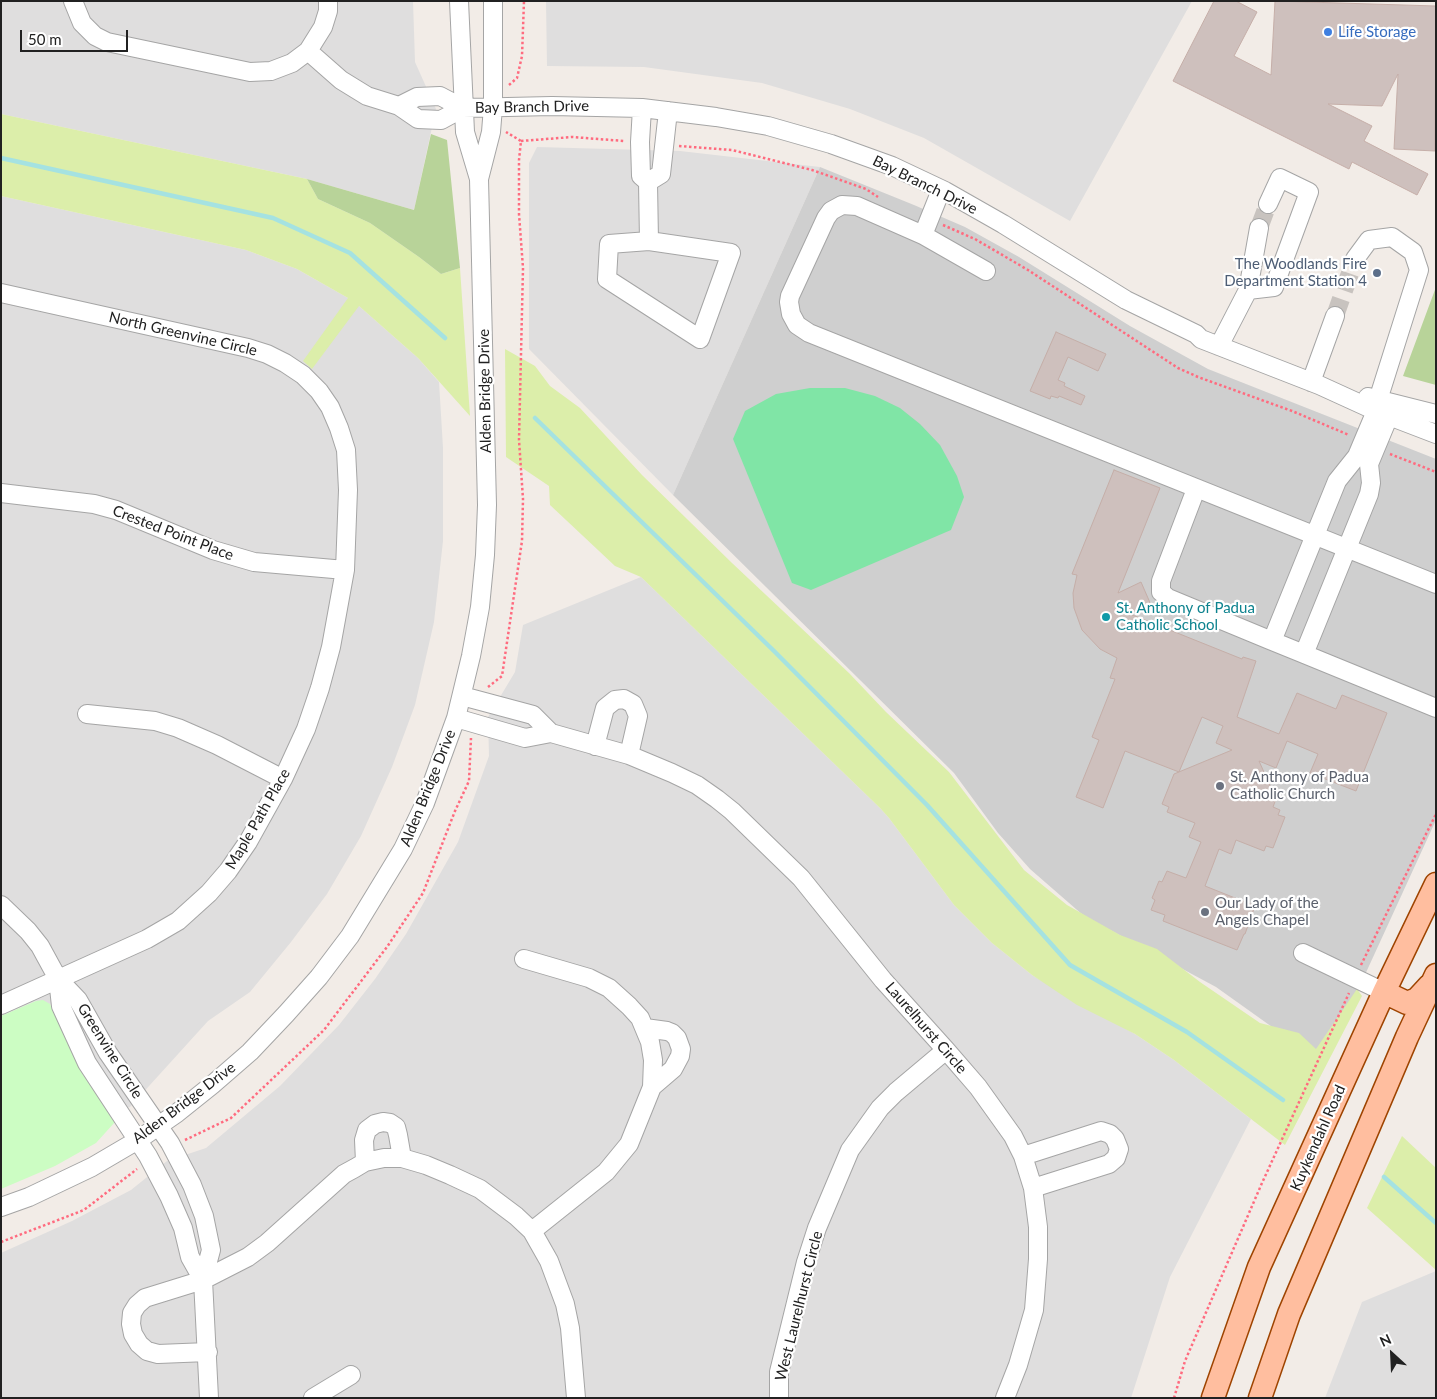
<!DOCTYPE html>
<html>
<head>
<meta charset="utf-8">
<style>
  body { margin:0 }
  #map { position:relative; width:1437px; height:1399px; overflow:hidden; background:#f2ece7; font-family:Lato,sans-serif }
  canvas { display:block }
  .frame { position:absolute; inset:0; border:2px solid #212121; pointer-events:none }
  .north { position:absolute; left:1367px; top:1329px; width:50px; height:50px; -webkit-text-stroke:4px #fff; paint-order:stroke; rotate:335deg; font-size:14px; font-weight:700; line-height:20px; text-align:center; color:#212121 }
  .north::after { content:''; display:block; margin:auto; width:18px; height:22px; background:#212121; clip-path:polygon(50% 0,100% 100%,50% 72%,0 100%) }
  .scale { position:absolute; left:20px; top:30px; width:108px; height:22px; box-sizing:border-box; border:2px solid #212121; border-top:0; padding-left:6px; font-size:15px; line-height:18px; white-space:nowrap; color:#212121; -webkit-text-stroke:4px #fff; paint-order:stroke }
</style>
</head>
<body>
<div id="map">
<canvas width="1437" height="1399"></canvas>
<div class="frame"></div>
<div class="north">N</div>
<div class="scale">50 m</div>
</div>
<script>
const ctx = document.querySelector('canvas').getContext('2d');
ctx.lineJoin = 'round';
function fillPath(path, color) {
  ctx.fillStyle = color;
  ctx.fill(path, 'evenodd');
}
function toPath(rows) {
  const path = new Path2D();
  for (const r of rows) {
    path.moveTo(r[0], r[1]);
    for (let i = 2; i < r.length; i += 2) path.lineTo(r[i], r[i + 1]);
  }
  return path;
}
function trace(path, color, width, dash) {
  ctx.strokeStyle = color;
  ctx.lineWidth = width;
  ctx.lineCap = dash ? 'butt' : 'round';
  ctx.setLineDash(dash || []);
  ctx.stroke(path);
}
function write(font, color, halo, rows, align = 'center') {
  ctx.font = font + ' Lato,sans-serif';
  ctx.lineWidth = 4.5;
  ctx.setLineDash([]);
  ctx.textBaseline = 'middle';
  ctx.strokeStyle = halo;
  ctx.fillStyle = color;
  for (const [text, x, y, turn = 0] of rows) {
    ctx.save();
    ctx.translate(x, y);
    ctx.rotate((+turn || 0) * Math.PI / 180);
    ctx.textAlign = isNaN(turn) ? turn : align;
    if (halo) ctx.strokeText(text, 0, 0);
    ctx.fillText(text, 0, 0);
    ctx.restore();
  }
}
fillPath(toPath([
  [1,1,413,1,415,62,436,109,414,210,307,179,1,114],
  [546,1,1192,1,1070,221,924,138,850,109,762,83,644,67,547,66],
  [537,147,680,151,820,167,673,495,529,349,529,163],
  [1,196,246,250,297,269,348,298,359,306,418,358,439,382,443,448,443,541,434,622,415,705,392,767,361,836,327,894,291,942,250,992,208,1021,130,1107,110,1114,80,1070,50,1004,36,1001,1,1016],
  [641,577,880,808,889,818,954,905,992,943,1032,975,1135,1034,1174,1060,1251,1119,1170,1277,1131,1398,1,1398,1,1253,72,1221,131,1190,167,1161,206,1148,280,1086,339,1025,375,979,406,934,458,842,489,756,488,717,515,672,523,625],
  [1436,1271,1436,1398,1325,1398,1362,1302]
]), '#dfdede');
fillPath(toPath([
  [820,167,914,205,965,227,1019,257,1130,326,1208,369,1436,459,1436,820,1324,1064,1216,987,1084,916,1030,869,998,833,954,773,673,495]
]), '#cfcfcf');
fillPath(toPath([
  [1,114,307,179,318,199,370,223,419,257,441,274,460,268,470,416,418,358,359,306,312,369,303,361,348,298,297,269,246,250,1,196],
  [505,349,535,366,550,386,580,408,642,475,732,563,849,673,886,712,949,772,1024,870,1067,905,1120,935,1157,949,1200,982,1260,1023,1299,1033,1316,1049,1357,989,1362,996,1285,1145,1174,1060,1135,1034,1077,1005,1032,975,992,943,954,905,889,818,880,808,641,577,615,566,550,505,549,486,506,457],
  [1402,1136,1436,1168,1436,1270,1367,1208]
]), '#dceeaa');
fillPath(toPath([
  [431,134,447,140,460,268,441,274,419,257,370,223,318,199,307,179,414,210],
  [1436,287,1436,385,1403,376]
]), '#b8d399');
fillPath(toPath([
  [43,1000,50,1004,80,1070,115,1122,96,1143,55,1166,1,1189,1,1016,36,1001]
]), '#ccfdc3');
fillPath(toPath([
  [810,388,845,388,875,396,900,408,920,424,940,445,957,476,964,497,951,530,811,590,792,583,733,439,745,411,776,394]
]), '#80e5a6');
trace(toPath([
  [1,158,273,218,350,253,445,338],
  [535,418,774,651,927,805,1070,965,1187,1032,1283,1100],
  [1384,1177,1436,1223]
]), '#a5e2e1', 4.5);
const building = toPath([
  [1214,1,1236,1,1257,12,1234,56,1271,75,1275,1,1436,6,1435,151,1394,149,1398,74,1382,106,1328,104,1372,126,1364,141,1428,174,1417,195,1352,162,1349,169,1173,81,1214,1],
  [1056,332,1106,354,1098,371,1068,357,1058,380,1065,383,1064,386,1085,396,1081,405,1059,396,1058,398,1051,396,1050,399,1030,391,1056,332],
  [1114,470,1160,488,1118,593,1141,582,1151,605,1130,614,1242,659,1243,657,1256,661,1237,717,1279,734,1297,693,1336,709,1342,695,1387,713,1356,791,1310,773,1318,754,1287,741,1276,768,1259,761,1276,799,1273,807,1280,810,1278,815,1285,817,1273,848,1266,846,1264,851,1236,840,1231,854,1219,849,1205,886,1255,906,1245,934,1244,934,1237,950,1163,921,1165,915,1151,910,1155,900,1152,898,1159,881,1162,882,1167,871,1186,878,1201,842,1189,837,1195,823,1167,812,1169,807,1162,804,1174,774,1232,750,1216,743,1223,726,1202,717,1179,772,1125,751,1103,808,1076,797,1099,740,1092,737,1115,679,1110,678,1117,658,1100,649,1082,630,1074,608,1073,593,1077,575,1072,574,1114,470]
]);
fillPath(building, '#cec0bd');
trace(building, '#c5aea8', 1);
trace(toPath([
  [1259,228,1268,204],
  [1335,316,1355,259]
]), '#c8c3bf', 18, [18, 9]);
const minor = toPath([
  [73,1,82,23,95,36,107,42,250,72,271,71,292,63,308,51,323,27,328,11,328,1],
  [308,51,341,80,367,96,399,106,418,119,441,120,463,108,552,106,642,108,716,117,768,126,831,144,892,166,945,191,1003,224,1126,300,1196,334,1201,339,1319,385,1376,411,1436,434],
  [399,106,417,97,440,96,463,108],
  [642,108,640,142,641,176,648,182,661,174,668,111],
  [479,179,491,132,493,107,493,1],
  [648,182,649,241,731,253,700,339,607,279,609,244,649,241],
  [923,235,941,190],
  [1355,259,1369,240,1392,237,1413,252,1419,270,1378,400],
  [986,271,923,235,857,206,842,205,831,211,826,218,790,296,789,302,791,314,797,325,809,333,1436,584],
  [1248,290,1259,228],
  [1,293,248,348,267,354,285,363,303,375,319,391,330,407,339,428,346,450,348,490,345,570,331,647,320,688,306,729,283,779,248,842,228,871,209,893,178,921,147,939,1,1005],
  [1219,346,1248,290,1274,287,1309,192,1280,178,1268,204],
  [1311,382,1335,316],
  [1368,397,1436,414],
  [1389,416,1369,464,1371,483,1369,494,1304,654,1436,708],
  [1196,489,1161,581,1161,592,1168,598,1272,641],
  [1,493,94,504,116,510,213,550,254,562,345,570],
  [1304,654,1272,641,1337,481,1357,456,1376,411],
  [462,696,533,715,551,733,629,755,672,773,697,785,717,799,732,811,801,878,883,980,946,1050,978,1087,1013,1136,1023,1156,1033,1188,1038,1227,1038,1259,1034,1310,1018,1365,1005,1398],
  [87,714,155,721,178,728,217,745,283,779],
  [456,718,525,738,551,733],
  [595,746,605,708,615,700,624,699,633,704,638,716,629,755],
  [1,905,28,931,40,946,58,979,78,1000,108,1053,170,1143,192,1185,204,1216,211,1250,203,1280,209,1398],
  [1303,953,1384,992],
  [524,959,589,978,609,988,629,1006,640,1018,650,1042,653,1060,652,1087,629,1144,606,1172,532,1231],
  [58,979,61,1006,87,1063,148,1156,169,1196,183,1228,190,1257,203,1280],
  [645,1028,667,1031,672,1033,677,1038,681,1049,680,1056,673,1069,652,1087],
  [1023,1156,1101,1131,1110,1134,1115,1139,1119,1149,1116,1158,1109,1164,1033,1188],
  [365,1162,364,1140,367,1130,375,1124,383,1122,390,1123,396,1127,398,1135,402,1158],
  [1,1207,29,1197,92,1167,138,1140,177,1113,212,1085,250,1052,286,1014,319,977,350,936,403,849,425,803,456,718,471,656,480,607,485,555,487,505,479,179,465,132,459,1],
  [208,1352,158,1354,147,1351,139,1344,133,1334,131,1324,132,1313,137,1305,145,1298,203,1280,248,1257,267,1243,344,1174,355,1168,365,1162,384,1158,402,1158,426,1165,450,1175,480,1189,516,1216,532,1231,549,1261,565,1304,570,1328,576,1398],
  [313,1398,351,1375],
  [779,1398,779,1372,806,1262,817,1228,850,1150,880,1108,896,1092,946,1050]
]);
const major = toPath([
  [1384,992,1407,1003,1417,999,1429,986],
  [1213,1398,1259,1267,1384,992,1436,884],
  [1260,1398,1289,1314,1407,1037,1436,975]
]);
trace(minor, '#a5a5a5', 20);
trace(major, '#9e4400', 25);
trace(toPath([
  [509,85,517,78,522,56,524,1],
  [521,141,572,137,624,141],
  [679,146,732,150,812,170,866,189,878,197],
  [943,225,975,239,1028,270,1178,368,1198,377,1292,411,1349,435],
  [1390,454,1436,472],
  [488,687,502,676,522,541,523,499,519,440,523,268,519,214,519,160,521,141,506,132],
  [1361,965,1436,814],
  [185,1140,231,1118,324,1030,387,947,423,893,455,811,469,781,471,738],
  [1,1242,84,1210,137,1169],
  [1174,1398,1185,1361,1262,1183,1349,993]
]), '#ff6b7f', 2.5, [2.5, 2.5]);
trace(minor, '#fff', 18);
trace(major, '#ffbe9f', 22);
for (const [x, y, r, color] of [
  [1328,32,5,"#3f7fe0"],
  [1377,273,5,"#5c6f8a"],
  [1106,617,5,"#0f9aa8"],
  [1220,786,5,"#6b7280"],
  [1205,912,5,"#6b7280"]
]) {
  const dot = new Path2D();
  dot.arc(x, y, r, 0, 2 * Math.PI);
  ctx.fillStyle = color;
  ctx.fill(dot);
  trace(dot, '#fff', 2);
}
write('15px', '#366cbe', '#fff', [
  ["Life Storage",1338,32]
], 'left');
write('15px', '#212121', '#fff', [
  ["Bay Branch Drive",532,107,-1],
  ["Bay Branch Drive",925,185,26],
  ["North Greenvine Circle",183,334,13],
  ["Alden Bridge Drive",485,391,-91],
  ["Crested Point Place",173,533,21],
  ["Alden Bridge Drive",428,788,-68],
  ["Maple Path Place",258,819,-60],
  ["Laurelhurst Circle",926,1028,49],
  ["Greenvine Circle",110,1051,58],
  ["Alden Bridge Drive",184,1103,-37],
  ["Kuykendahl Road",1318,1138,-66],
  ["West Laurelhurst Circle",799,1306,-76]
]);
write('15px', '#4e5e75', '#fff', [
  ["The Woodlands Fire",1367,264],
  ["Department Station 4",1367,281]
], 'right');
write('15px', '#0d838f', '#fff', [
  ["St. Anthony of Padua",1116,608],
  ["Catholic School",1116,625]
], 'left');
write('15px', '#5b616d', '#fff', [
  ["St. Anthony of Padua",1230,777],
  ["Catholic Church",1230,794],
  ["Our Lady of the",1215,903],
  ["Angels Chapel",1215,920]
], 'left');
</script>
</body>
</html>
